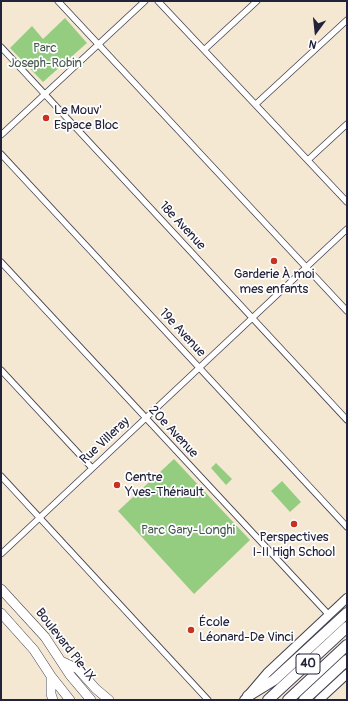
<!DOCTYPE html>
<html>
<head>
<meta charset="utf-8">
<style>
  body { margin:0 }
  #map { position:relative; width:348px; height:701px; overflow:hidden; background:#f5e8d2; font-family:Pangolin,sans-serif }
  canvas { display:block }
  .frame { position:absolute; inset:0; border:2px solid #22223b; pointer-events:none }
  .north { position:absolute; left:296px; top:12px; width:40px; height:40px; -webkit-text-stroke:3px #fff; paint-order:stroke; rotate:195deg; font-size:11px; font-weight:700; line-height:16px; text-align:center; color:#22223b }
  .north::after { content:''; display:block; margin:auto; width:14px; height:18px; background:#22223b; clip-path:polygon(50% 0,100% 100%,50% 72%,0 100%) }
</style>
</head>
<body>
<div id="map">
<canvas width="348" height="701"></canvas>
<div class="frame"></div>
<div class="north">N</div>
</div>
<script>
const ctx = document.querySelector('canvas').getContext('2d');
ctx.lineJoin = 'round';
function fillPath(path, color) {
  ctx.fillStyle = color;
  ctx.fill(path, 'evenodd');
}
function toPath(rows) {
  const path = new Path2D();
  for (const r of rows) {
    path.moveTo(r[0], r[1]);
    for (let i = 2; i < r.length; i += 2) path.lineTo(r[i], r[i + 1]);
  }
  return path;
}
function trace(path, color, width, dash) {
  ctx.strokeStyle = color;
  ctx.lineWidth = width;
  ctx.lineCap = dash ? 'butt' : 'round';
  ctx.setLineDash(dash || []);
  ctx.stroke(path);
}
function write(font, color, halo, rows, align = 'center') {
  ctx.font = font + ' Pangolin,sans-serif';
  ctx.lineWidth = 3.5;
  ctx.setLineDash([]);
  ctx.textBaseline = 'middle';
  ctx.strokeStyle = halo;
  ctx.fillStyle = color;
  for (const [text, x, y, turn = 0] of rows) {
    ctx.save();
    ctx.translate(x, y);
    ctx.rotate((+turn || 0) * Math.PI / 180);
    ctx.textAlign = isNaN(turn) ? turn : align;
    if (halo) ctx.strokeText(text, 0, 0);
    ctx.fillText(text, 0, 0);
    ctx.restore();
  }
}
fillPath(toPath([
  [65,18,87,43,43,82,10,48,32,26,43,39],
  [174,459,250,540,194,594,118,511],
  [216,463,232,479,226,485,211,468],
  [282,481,301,502,290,512,271,491]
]), '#94cd80');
const minor = toPath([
  [58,1,347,311],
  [158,1,347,202],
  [1,47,347,420],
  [204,50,257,1],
  [256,104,347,20],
  [1,135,145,1],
  [1,154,347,527],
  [308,160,347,124],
  [1,262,329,615],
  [1,370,92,468],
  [1,476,208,700],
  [1,554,347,229]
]);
const secondary = toPath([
  [244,700,267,673,347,598],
  [319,700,347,674]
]);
const primary = toPath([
  [1,589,45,637,70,675,91,700],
  [1,613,34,650,51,676,70,700],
  [61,661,78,669,96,689,109,700],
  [51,676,51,694,53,700]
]);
const motorway = toPath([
  [248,696,274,680,347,613],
  [268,700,347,627],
  [288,700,347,645],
  [304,700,347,660]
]);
trace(minor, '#424052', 7);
trace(secondary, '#424052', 10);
trace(primary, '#424052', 10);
trace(motorway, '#424052', 12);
trace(minor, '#fff', 5.5);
trace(secondary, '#fff', 8);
trace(primary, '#fff', 9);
trace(motorway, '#fff', 10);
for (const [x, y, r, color] of [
  [46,118,4,"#c8321e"],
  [274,261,4,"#c8321e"],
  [117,485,4,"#c8321e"],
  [294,524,4,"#c8321e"],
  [191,630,4,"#c8321e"]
]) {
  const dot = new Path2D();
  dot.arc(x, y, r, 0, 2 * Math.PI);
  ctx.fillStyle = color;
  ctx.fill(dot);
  trace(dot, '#fff', 1.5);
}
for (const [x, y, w] of [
  [308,664,24]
]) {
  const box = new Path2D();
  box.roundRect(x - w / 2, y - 10, w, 20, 3);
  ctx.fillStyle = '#fff';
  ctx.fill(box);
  trace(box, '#22223b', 1);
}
write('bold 12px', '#22223b', null, [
  ["40",308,664]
]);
write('13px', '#4a5e53', '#fff', [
  ["Parc",45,49],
  ["Joseph-Robin",45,64],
  ["Parc Gary-Longhi",188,531]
]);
write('13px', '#22223b', '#fff', [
  ["Le Mouv'",54,111],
  ["Espace Bloc",54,126],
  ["Garderie À moi",274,275,"center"],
  ["mes enfants",274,290,"center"],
  ["Centre",125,478],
  ["Yves-Thériault",125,493],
  ["Perspectives",294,538,"center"],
  ["I-II High School",294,553,"center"],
  ["École",199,623],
  ["Léonard-De Vinci",199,638]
], 'left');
write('13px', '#22223b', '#fff', [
  ["18e Avenue",182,226,47],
  ["19e Avenue",182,333,47],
  ["20e Avenue",173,432,47],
  ["Rue Villeray",105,441,-43],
  ["Boulevard Pie-IX",65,645,52]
]);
</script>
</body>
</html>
